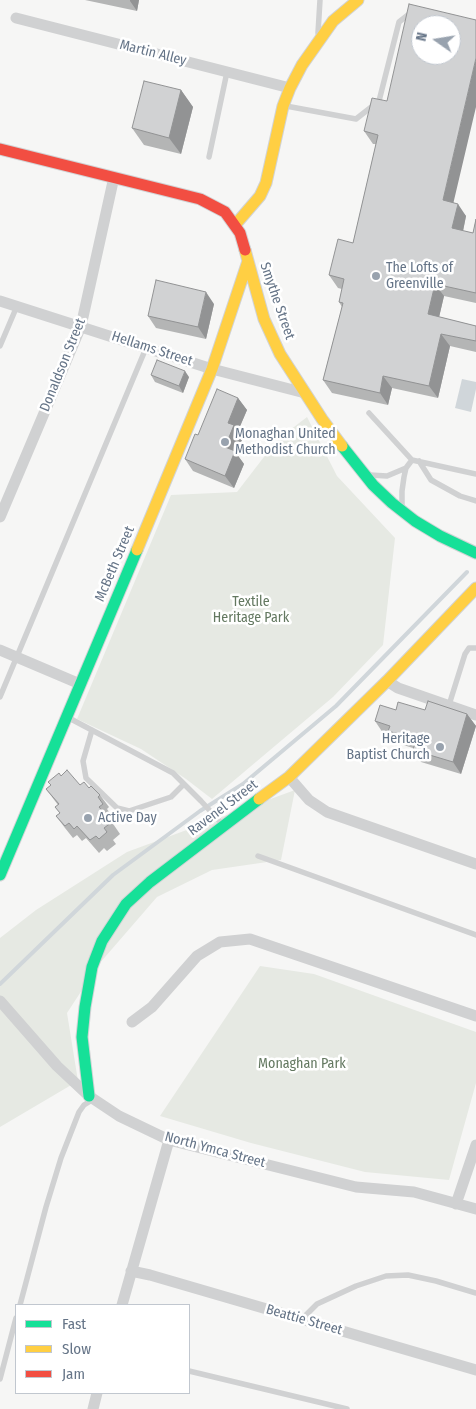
<!DOCTYPE html>
<html>
<head>
<meta charset="utf-8">
<style>
  body { margin:0 }
  #map { position:relative; width:476px; height:1409px; overflow:hidden; background:#f6f6f5; font-family:"Fira Sans Condensed",sans-serif }
  canvas { display:block }
  .legend { position:absolute; left:15px; top:1304px; width:175px; height:90px; box-sizing:border-box; background:#fff; border:1px solid #c1c7cf; margin:0; padding:6px 9px; list-style:none; font-size:15px; color:#657487 }
  .legend li { display:flex; align-items:center; gap:10px; height:25px }
  .legend b { width:25px; border:1px solid #c1c7cf }
  .north { position:absolute; left:411px; top:15px; width:50px; height:50px; box-sizing:border-box; background:#fff; border:1px solid #c1c7cf; border-radius:50%; rotate:283deg; font-size:14px; font-weight:700; line-height:20px; text-align:center; color:#657487 }
  .north::after { content:''; display:block; margin:auto; width:18px; height:22px; background:#98a2ae; clip-path:polygon(50% 0,100% 100%,50% 72%,0 100%) }
</style>
</head>
<body>
<div id="map">
<canvas width="476" height="1409"></canvas>
<ul class="legend">
<li><b style="height:6px;background:#16e098"></b>Fast</li>
<li><b style="height:6px;background:#ffcf43"></b>Slow</li>
<li><b style="height:6px;background:#f24e42"></b>Jam</li>
</ul>
<div class="north">N</div>
</div>
<script>
const ctx = document.querySelector('canvas').getContext('2d');
ctx.lineJoin = 'round';
function fillPath(path, color) {
  ctx.fillStyle = color;
  ctx.fill(path, 'evenodd');
}
function toPath(rows) {
  const path = new Path2D();
  for (const r of rows) {
    path.moveTo(r[0], r[1]);
    for (let i = 2; i < r.length; i += 2) path.lineTo(r[i], r[i + 1]);
  }
  return path;
}
function trace(path, color, width, dash) {
  ctx.strokeStyle = color;
  ctx.lineWidth = width;
  ctx.lineCap = dash ? 'butt' : 'round';
  ctx.setLineDash(dash || []);
  ctx.stroke(path);
}
function write(font, color, halo, rows, align = 'center') {
  ctx.font = font + ' "Fira Sans Condensed",sans-serif';
  ctx.lineWidth = 5;
  ctx.setLineDash([]);
  ctx.textBaseline = 'middle';
  ctx.strokeStyle = halo;
  ctx.fillStyle = color;
  for (const [text, x, y, turn = 0] of rows) {
    ctx.save();
    ctx.translate(x, y);
    ctx.rotate((+turn || 0) * Math.PI / 180);
    ctx.textAlign = isNaN(turn) ? turn : align;
    if (halo) ctx.strokeText(text, 0, 0);
    ctx.fillText(text, 0, 0);
    ctx.restore();
  }
}
fillPath(toPath([
  [307,417,337,476,395,538,383,645,333,697,212,799,186,779,141,749,77,719,171,495,237,492,277,440],
  [295,790,281,860,212,870,157,897,99,964,67,1013,78,1081,0,1127,0,938,36,910,127,852],
  [260,966,314,974,476,1032,476,1083,449,1180,365,1172,251,1143,160,1116]
]), '#e6e9e3');
fillPath(toPath([
  [462,379,476,382,476,389,471,412,455,408]
]), '#d0d6da');
trace(toPath([
  [0,984,113,875,200,811,243,784,336,706,467,572]
]), '#d0d6da', 4);
const fast = toPath([
  [342,446,373,485,392,503,415,521,440,536,476,553],
  [0,875,137,550],
  [89,1096,82,1037,85,1007,92,967,102,941,126,904,150,882,259,799]
]);
const slow = toPath([
  [235,225,260,196,266,183,283,106,290,88,302,65,333,21,358,0],
  [245,250,264,319,280,354,322,419,342,446],
  [137,550,212,369,248,261],
  [259,799,289,777,387,681,476,588]
]);
const jam = toPath([
  [0,149,200,199,225,212,240,233,245,250]
]);
trace(fast, '#d1d3d5', 13);
trace(slow, '#d1d3d5', 13);
trace(jam, '#d1d3d5', 13);
trace(toPath([
  [318,33,320,0],
  [286,106,356,119,379,101,399,22,413,11],
  [209,157,227,72],
  [0,346,17,306],
  [369,413,412,460,476,474],
  [419,461,431,480,460,496,476,501],
  [370,475,387,476,406,468],
  [402,505,402,491,404,477,406,468,412,460],
  [0,697,146,348],
  [449,705,465,654,469,648,476,648],
  [69,718,173,773,201,801,224,826],
  [92,730,83,761,86,778,117,808,129,811,171,797,184,784],
  [258,856,476,935],
  [20,1305,46,1207,61,1158,79,1112,84,1105,92,1100],
  [301,1320,317,1304,356,1286,386,1276,408,1275,436,1281,476,1293],
  [189,1371,347,1409],
  [0,1379,16,1318]
]), '#d0d1d2', 5.5);
trace(toPath([
  [16,18,290,88],
  [0,301,212,369,305,393],
  [0,517,81,326,114,177],
  [0,650,80,684],
  [387,681,398,688,476,715],
  [289,777,309,800,327,812,476,864],
  [0,1001,57,1066,89,1096,119,1116,169,1140,356,1187,414,1192,476,1209],
  [132,1022,152,1007,197,956,220,942,250,939,476,1016],
  [456,1204,476,1145],
  [131,1271,150,1275,476,1370],
  [122,1305,169,1140],
  [93,1409,97,1393]
]), '#d0d1d2', 11);
trace(fast, '#16e098', 11);
trace(slow, '#ffcf43', 11);
trace(jam, '#f24e42', 11);
fillPath(toPath([
  [85,0,139,0,137,11],
  [181,90,193,107,181,154,144,145,132,128],
  [387,101,454,203,466,216,463,231,473,233,476,219,476,303,444,296,439,317,476,326,476,352,450,346,438,398,392,388,388,405,332,393,323,380,342,307,339,302,342,289,338,288,329,275,353,243,376,144,373,144,364,131],
  [214,304,206,339,156,328,148,316],
  [151,375,189,377,183,393,155,382],
  [238,398,247,410,238,431,243,438,236,453,244,464,234,488,193,471,185,459,198,435],
  [396,710,425,710,467,714,476,726,461,774,421,762,413,750,413,748,397,743,392,736,383,733,375,721],
  [61,776,80,785,89,788,100,795,109,807,107,809,112,816,109,818,120,834,113,840,116,844,107,851,104,848,99,853,86,838,82,841,77,835,73,838,65,828,56,816,60,813,55,807,58,805,46,789,51,785,48,782]
]), '#b4b5b5');
fillPath(toPath([
  [130,0,139,0,137,11,130,1],
  [476,58,476,107,451,213,443,200],
  [181,90,193,107,181,154,169,138],
  [458,204,466,216,461,241,452,228],
  [435,284,444,296,437,326,428,314],
  [206,292,214,304,206,339,198,327],
  [441,334,450,346,438,398,429,386],
  [185,371,189,377,183,393,179,386],
  [383,376,392,388,388,405,380,393],
  [238,398,247,410,238,431,243,438,236,453,244,464,234,488,225,476,225,447,228,423],
  [467,714,476,726,461,774,453,762]
]), '#929394');
const building = toPath([
  [409,4,476,20,476,58,443,200,458,204,452,228,473,233,476,219,476,293,435,284,428,314,476,326,476,341,441,334,429,386,383,376,380,393,323,380,343,303,339,302,344,279,329,275,338,239,353,243,378,135,364,131,372,98,387,101,409,4],
  [421,25,451,25,451,55,421,55,421,25],
  [144,81,181,90,169,138,132,128,144,81],
  [156,280,206,292,198,327,148,316,156,280],
  [157,360,185,371,179,386,151,375,157,360],
  [217,389,238,398,228,423,234,425,225,447,235,451,225,476,185,459,195,434,198,435,217,389],
  [428,701,467,714,453,762,413,750,416,739,388,731,390,726,375,721,380,705,396,710,398,702,425,710,428,701],
  [67,770,80,785,84,782,89,788,91,786,100,795,98,797,103,804,99,807,112,822,104,828,107,832,99,839,96,836,90,840,77,826,74,829,69,823,65,826,56,816,60,813,55,807,59,804,46,789,51,785,48,782,59,773,61,776,67,770]
]);
fillPath(building, '#d1d2d3');
trace(building, '#929394', 1);
for (const [x, y, r, color] of [
  [376,276,5,"#98a2ae"],
  [225,442,5,"#98a2ae"],
  [440,747,5,"#98a2ae"],
  [88,818,5,"#98a2ae"]
]) {
  const dot = new Path2D();
  dot.arc(x, y, r, 0, 2 * Math.PI);
  ctx.fillStyle = color;
  ctx.fill(dot);
  trace(dot, '#fff', 2);
}
write('14px', '#657487', '#fff', [
  ["Martin Alley",153,53,14],
  ["Smythe Street",277,301,71],
  ["Hellams Street",152,349,18],
  ["Donaldson Street",63,365,-68],
  ["McBeth Street",115,564,-67],
  ["Ravenel Street",223,808,-37],
  ["North Ymca Street",215,1150,15],
  ["Beattie Street",304,1320,16]
]);
write('14px', '#657487', '#fff', [
  ["The Lofts of",386,268],
  ["Greenville",386,284],
  ["Monaghan United",235,434],
  ["Methodist Church",235,450],
  ["Heritage",430,739,"right"],
  ["Baptist Church",430,755,"right"],
  ["Active Day",98,818]
], 'left');
write('14px', '#637860', '#fff', [
  ["Textile",251,602],
  ["Heritage Park",251,618],
  ["Monaghan Park",302,1064]
]);
</script>
</body>
</html>
